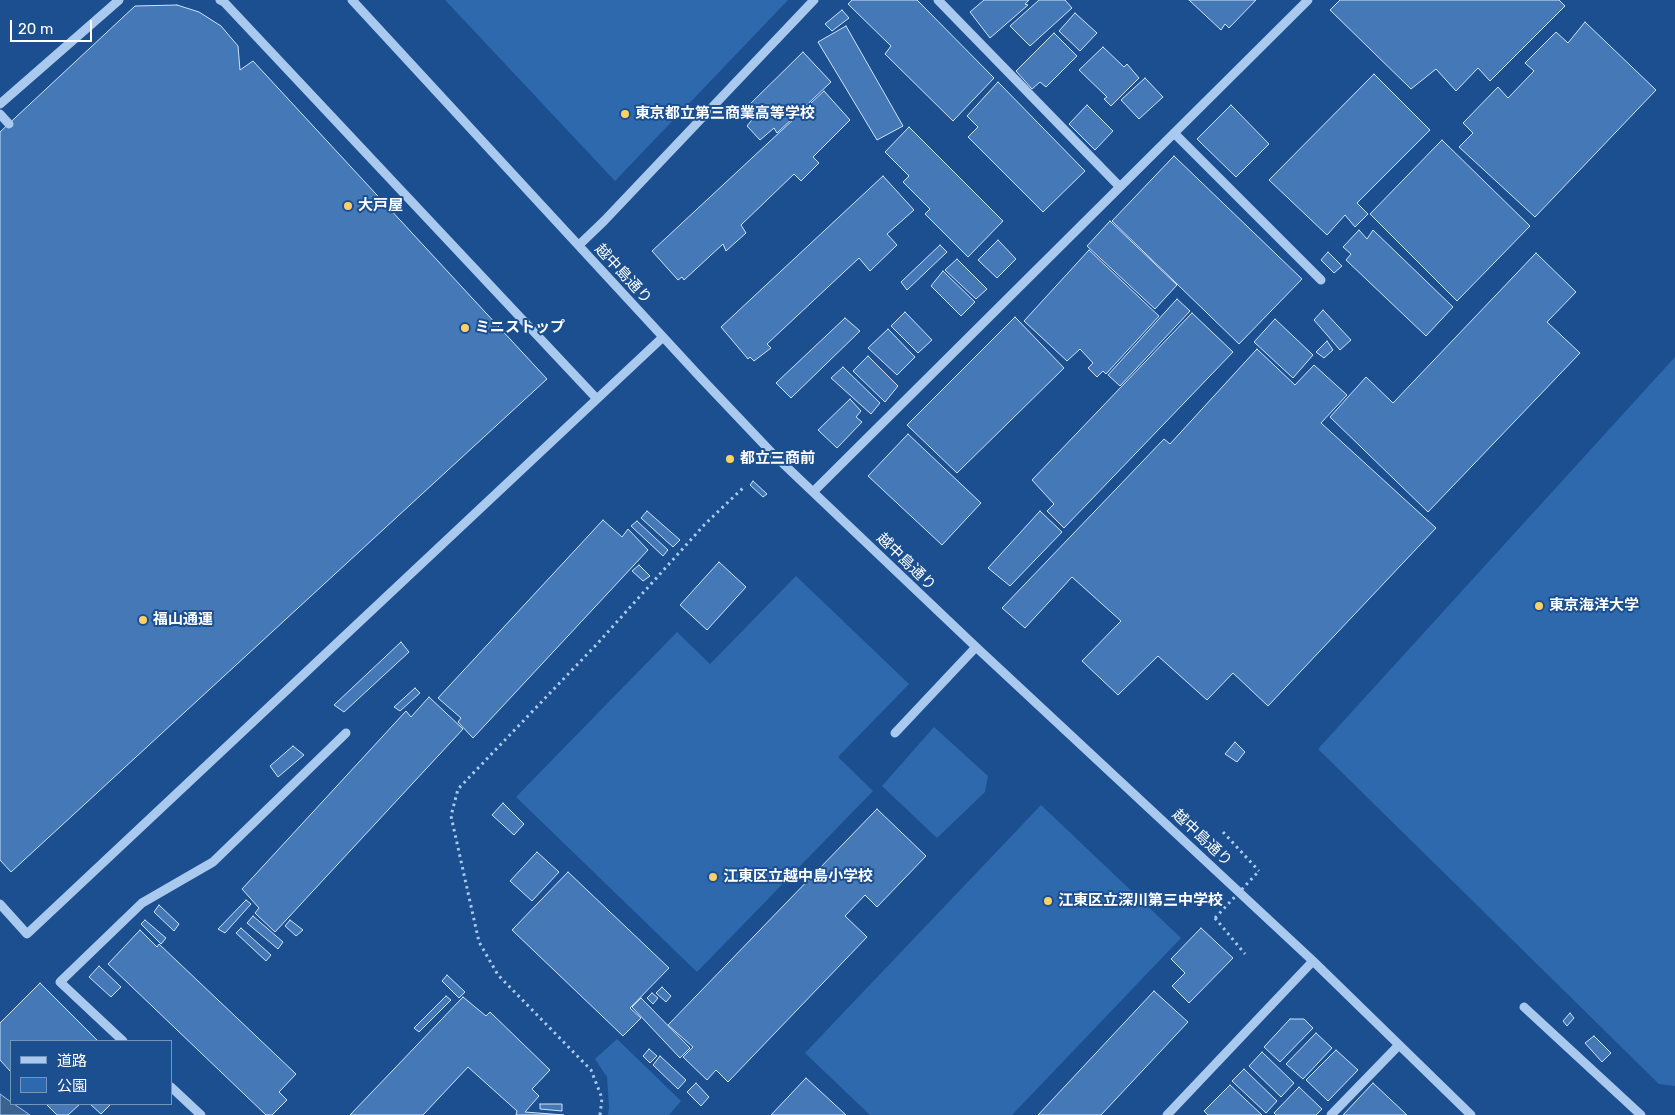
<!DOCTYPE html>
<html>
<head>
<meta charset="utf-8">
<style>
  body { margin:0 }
  #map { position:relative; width:1675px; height:1115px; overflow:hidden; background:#1b4f8f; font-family:Rubik,"Noto Sans JP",sans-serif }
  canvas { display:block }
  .legend { position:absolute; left:10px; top:1040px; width:162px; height:65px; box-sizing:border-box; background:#1b4f8f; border:1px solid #7695bc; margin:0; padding:6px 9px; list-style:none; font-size:15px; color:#fff }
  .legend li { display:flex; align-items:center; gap:10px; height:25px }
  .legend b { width:25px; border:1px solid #7695bc }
  .scale { position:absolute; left:10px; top:20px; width:82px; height:22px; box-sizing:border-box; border:2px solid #fff; border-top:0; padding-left:6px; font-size:15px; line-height:18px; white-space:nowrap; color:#fff; -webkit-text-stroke:4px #1b4f8f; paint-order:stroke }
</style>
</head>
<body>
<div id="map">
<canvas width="1675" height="1115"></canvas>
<ul class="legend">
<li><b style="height:6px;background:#a9c9ee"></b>道路</li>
<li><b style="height:14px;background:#2e69ad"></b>公園</li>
</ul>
<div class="scale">20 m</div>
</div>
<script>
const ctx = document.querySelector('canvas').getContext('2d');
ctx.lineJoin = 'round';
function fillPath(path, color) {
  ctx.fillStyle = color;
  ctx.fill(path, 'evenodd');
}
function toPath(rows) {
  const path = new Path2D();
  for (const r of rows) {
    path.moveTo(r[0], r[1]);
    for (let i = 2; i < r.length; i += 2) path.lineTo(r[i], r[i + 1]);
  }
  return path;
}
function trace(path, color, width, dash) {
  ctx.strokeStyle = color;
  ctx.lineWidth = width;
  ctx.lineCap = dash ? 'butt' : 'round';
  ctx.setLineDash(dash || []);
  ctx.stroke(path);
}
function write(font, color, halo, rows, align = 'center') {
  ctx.font = font + ' Rubik,"Noto Sans JP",sans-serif';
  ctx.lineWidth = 4;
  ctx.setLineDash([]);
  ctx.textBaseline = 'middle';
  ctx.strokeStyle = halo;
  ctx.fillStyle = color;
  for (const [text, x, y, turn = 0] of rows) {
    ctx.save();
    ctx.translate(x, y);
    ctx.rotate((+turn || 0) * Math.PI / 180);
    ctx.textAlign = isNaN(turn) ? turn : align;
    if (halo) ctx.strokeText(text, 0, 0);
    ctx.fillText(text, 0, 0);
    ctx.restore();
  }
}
fillPath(toPath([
  [445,0,788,0,615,181],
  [1675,357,1675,1086,1659,1084,1318,749],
  [796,576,909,684,838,757,873,791,697,972,516,797,677,632,710,664],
  [934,727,988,776,985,792,937,838,882,786],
  [1041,805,1181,938,1012,1115,870,1115,805,1053],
  [617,1039,681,1101,669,1115,608,1115,609,1107,607,1077,595,1059]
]), '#2e69ad');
const water = toPath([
  [0,1094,11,1102,11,1104,14,1104,30,1115,0,1115,0,1094]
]);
fillPath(water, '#3c6290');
trace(water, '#9cc4f0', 1);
const building = toPath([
  [852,0,917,0,994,78,953,121,885,54,891,46,848,4,852,0],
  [984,0,1029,0,1025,4,1028,5,990,38,970,12,984,0],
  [1039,0,1065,0,1072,8,1030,46,1010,26,1039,0],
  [1189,0,1256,0,1229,28,1225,24,1221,30,1189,0],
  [1340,0,1559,0,1565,6,1490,81,1478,68,1456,91,1436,69,1411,89,1330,10,1340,0],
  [177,5,199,12,221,26,238,46,240,70,253,61,547,379,11,872,0,860,0,132,135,6,177,5],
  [842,10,849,18,832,31,825,24,842,10],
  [1075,13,1097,33,1080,51,1059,31,1075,13],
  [1585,22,1656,90,1535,217,1459,147,1473,133,1463,123,1498,87,1508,98,1534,71,1525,63,1556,32,1568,43,1585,22],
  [846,26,903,126,877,140,818,42,846,26],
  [1054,33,1077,56,1046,87,1040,82,1032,89,1016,71,1054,33],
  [1103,47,1124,67,1127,64,1139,78,1111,106,1104,99,1107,97,1079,70,1103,47],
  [803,52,831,82,777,133,774,128,760,140,747,126,755,116,747,107,803,52],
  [1374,74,1430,130,1357,203,1368,214,1355,227,1345,215,1327,235,1269,180,1374,74],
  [1145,78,1163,97,1139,119,1121,100,1145,78],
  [998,82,1085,171,1043,212,968,137,978,127,967,116,998,82],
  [824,91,850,120,813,157,819,163,801,181,794,174,741,225,746,233,726,251,723,244,684,280,682,277,678,280,652,251,824,91],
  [1087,105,1113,131,1095,150,1069,124,1087,105],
  [1231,105,1269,144,1236,177,1197,139,1231,105],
  [909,127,1003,221,968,257,925,214,930,209,903,182,909,176,885,152,909,127],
  [1442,140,1530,226,1457,301,1370,214,1442,140],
  [1174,156,1302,279,1239,344,1112,221,1174,156],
  [883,176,914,210,887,234,897,245,870,271,859,258,767,344,771,348,754,361,750,357,748,359,721,327,883,176],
  [1110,221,1177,285,1155,309,1087,246,1110,221],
  [1359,230,1367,239,1373,230,1453,307,1426,336,1346,260,1351,254,1343,247,1359,230],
  [998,240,1016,259,997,278,978,260,998,240],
  [940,245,947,252,907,290,901,282,940,245],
  [1089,250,1159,316,1106,374,1103,371,1097,377,1088,368,1093,363,1080,349,1067,361,1024,321,1089,250],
  [1328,252,1342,266,1334,273,1321,260,1328,252],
  [1536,253,1576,292,1547,322,1580,353,1428,512,1330,417,1366,377,1393,403,1536,253],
  [957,259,987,289,976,299,945,270,957,259],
  [943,271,975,302,961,316,931,286,943,271],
  [1177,299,1190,311,1120,386,1108,375,1177,299],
  [1323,310,1351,340,1340,350,1314,320,1323,310],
  [905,312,932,340,918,353,891,326,905,312],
  [1192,313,1233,352,1064,528,1047,511,1054,504,1032,480,1192,313],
  [1015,317,1064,368,957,473,907,425,1015,317],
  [845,318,860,331,791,398,776,383,845,318],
  [1275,319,1313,355,1293,378,1254,342,1275,319],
  [888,329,915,357,897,375,868,348,888,329],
  [1327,341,1333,350,1324,358,1316,352,1327,341],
  [1257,349,1295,385,1314,365,1347,395,1321,423,1436,528,1268,706,1233,673,1207,700,1158,656,1118,695,1082,661,1121,621,1072,577,1025,628,1002,608,1164,439,1170,444,1257,349],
  [868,356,898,386,885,402,853,371,868,356],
  [843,367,880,403,871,414,831,378,843,367],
  [850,399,861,411,856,417,862,422,837,448,818,430,850,399],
  [908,434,981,503,942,545,868,476,908,434],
  [753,481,767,494,763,497,750,485,753,481],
  [647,511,680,540,673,547,641,518,647,511],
  [1040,511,1062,532,1010,586,988,568,1040,511],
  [603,520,622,537,628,529,648,550,473,738,458,722,461,718,438,698,603,520],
  [637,521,668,550,663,556,631,526,637,521],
  [719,562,746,587,707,630,680,605,719,562],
  [639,565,650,576,643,581,632,571,639,565],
  [401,642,409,652,344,712,334,705,401,642],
  [415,688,420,693,400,711,394,707,415,688],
  [429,697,463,729,275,932,255,913,259,908,242,889,406,711,411,717,429,697],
  [1235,742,1245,752,1237,762,1225,754,1235,742],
  [293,746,304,755,278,777,270,766,293,746],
  [503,803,524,824,514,835,492,815,503,803],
  [877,809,926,856,877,907,865,895,845,916,867,937,728,1082,716,1070,707,1080,683,1057,693,1047,668,1025,877,809],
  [537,852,559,872,532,901,510,881,537,852],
  [568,872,669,968,630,1008,641,1018,623,1036,512,930,568,872],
  [246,900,251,904,225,933,218,929,246,900],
  [159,905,179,924,174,931,154,912,159,905],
  [253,916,283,942,278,949,247,923,253,916],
  [145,920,166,938,161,944,141,924,145,920],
  [290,920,303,930,296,936,285,926,290,920],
  [241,928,271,955,266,961,236,933,241,928],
  [1201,928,1233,958,1189,1003,1172,986,1185,973,1171,959,1201,928],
  [140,930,157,947,159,944,296,1074,279,1092,287,1100,272,1115,266,1115,108,964,140,930],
  [99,966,121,987,111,997,89,977,99,966],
  [447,975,465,992,459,998,442,981,447,975],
  [40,983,98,1041,11,1041,11,1072,0,1060,0,1023,40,983],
  [662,987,671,996,666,1002,656,993,662,987],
  [1154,991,1188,1022,1101,1115,1038,1115,1154,991],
  [652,993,658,998,653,1004,647,998,652,993],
  [446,996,451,1000,419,1032,414,1028,446,996],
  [463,997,486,1016,490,1012,550,1070,532,1089,539,1096,525,1112,564,1115,516,1115,517,1111,468,1067,423,1115,350,1115,463,997],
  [641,998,690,1048,680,1058,632,1007,641,998],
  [1570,1013,1574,1018,1567,1026,1563,1021,1570,1013],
  [1290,1019,1304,1019,1313,1028,1280,1062,1264,1047,1290,1019],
  [1316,1033,1332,1048,1303,1079,1286,1064,1316,1033],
  [1594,1036,1611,1053,1602,1062,1585,1043,1594,1036],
  [649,1049,657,1056,650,1063,643,1056,649,1049],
  [1336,1050,1358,1070,1328,1101,1306,1080,1336,1050],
  [1262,1052,1294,1083,1281,1097,1249,1066,1262,1052],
  [660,1056,686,1080,678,1089,653,1065,660,1056],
  [1244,1069,1277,1101,1266,1113,1232,1081,1244,1069],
  [806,1078,846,1115,771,1115,806,1078],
  [696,1083,709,1097,701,1106,687,1092,696,1083],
  [1373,1083,1407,1115,1343,1115,1373,1083],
  [1230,1085,1262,1115,1208,1115,1204,1111,1230,1085],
  [1299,1087,1322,1109,1316,1115,1276,1115,1274,1113,1299,1087],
  [46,1104,80,1104,68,1115,57,1115,46,1104],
  [90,1104,111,1104,101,1114,90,1104],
  [540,1104,562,1104,562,1111,540,1109,540,1104]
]);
fillPath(building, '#4478b7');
trace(building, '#cfe3fa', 1);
trace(toPath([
  [1223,832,1259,871],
  [1215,918,1245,954],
  [600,1115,602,1098,591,1070,498,975,479,942,451,816,458,789,597,644,705,524,743,488]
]), '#a9c9ee', 3, [2.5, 4]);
trace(toPath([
  [220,0,224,2,597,399],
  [352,0,700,377,773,454,976,647,1313,961,1471,1115],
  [938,0,1120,187],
  [0,104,119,0],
  [0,114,9,124],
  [1174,133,1321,280],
  [579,245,604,221,814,0],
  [813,492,1308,0],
  [895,733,976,647],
  [0,904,27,934,663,337],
  [1524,1007,1641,1115],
  [123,1041,60,982,142,903,213,862,346,733],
  [171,1087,201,1115],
  [1167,1115,1313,961],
  [1331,1115,1399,1045]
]), '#a9c9ee', 9);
trace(toPath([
  [1215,918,1259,871]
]), '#a9c9ee', 3, [2.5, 4]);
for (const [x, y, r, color] of [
  [625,114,5,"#ffd166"],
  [348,206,5,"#ffd166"],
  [465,328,5,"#ffd166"],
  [730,459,5,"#ffd166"],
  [1539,606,5,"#ffd166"],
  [143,620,5,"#ffd166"],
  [713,877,5,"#ffd166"],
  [1048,901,5,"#ffd166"]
]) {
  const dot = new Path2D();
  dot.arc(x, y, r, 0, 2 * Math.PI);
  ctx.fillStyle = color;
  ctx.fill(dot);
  trace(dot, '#1b4f8f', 2);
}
write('bold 15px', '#fff', '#1b4f8f', [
  ["東京都立第三商業高等学校",635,114],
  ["大戸屋",358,206],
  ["ミニストップ",475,328],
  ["都立三商前",740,459],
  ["東京海洋大学",1549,606],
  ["福山通運",153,620],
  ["江東区立越中島小学校",723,877],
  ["江東区立深川第三中学校",1058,901]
], 'left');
write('15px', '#fff', '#1b4f8f', [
  ["越中島通り",623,274,47],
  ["越中島通り",906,562,44],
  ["越中島通り",1202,838,43]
]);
</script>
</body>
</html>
